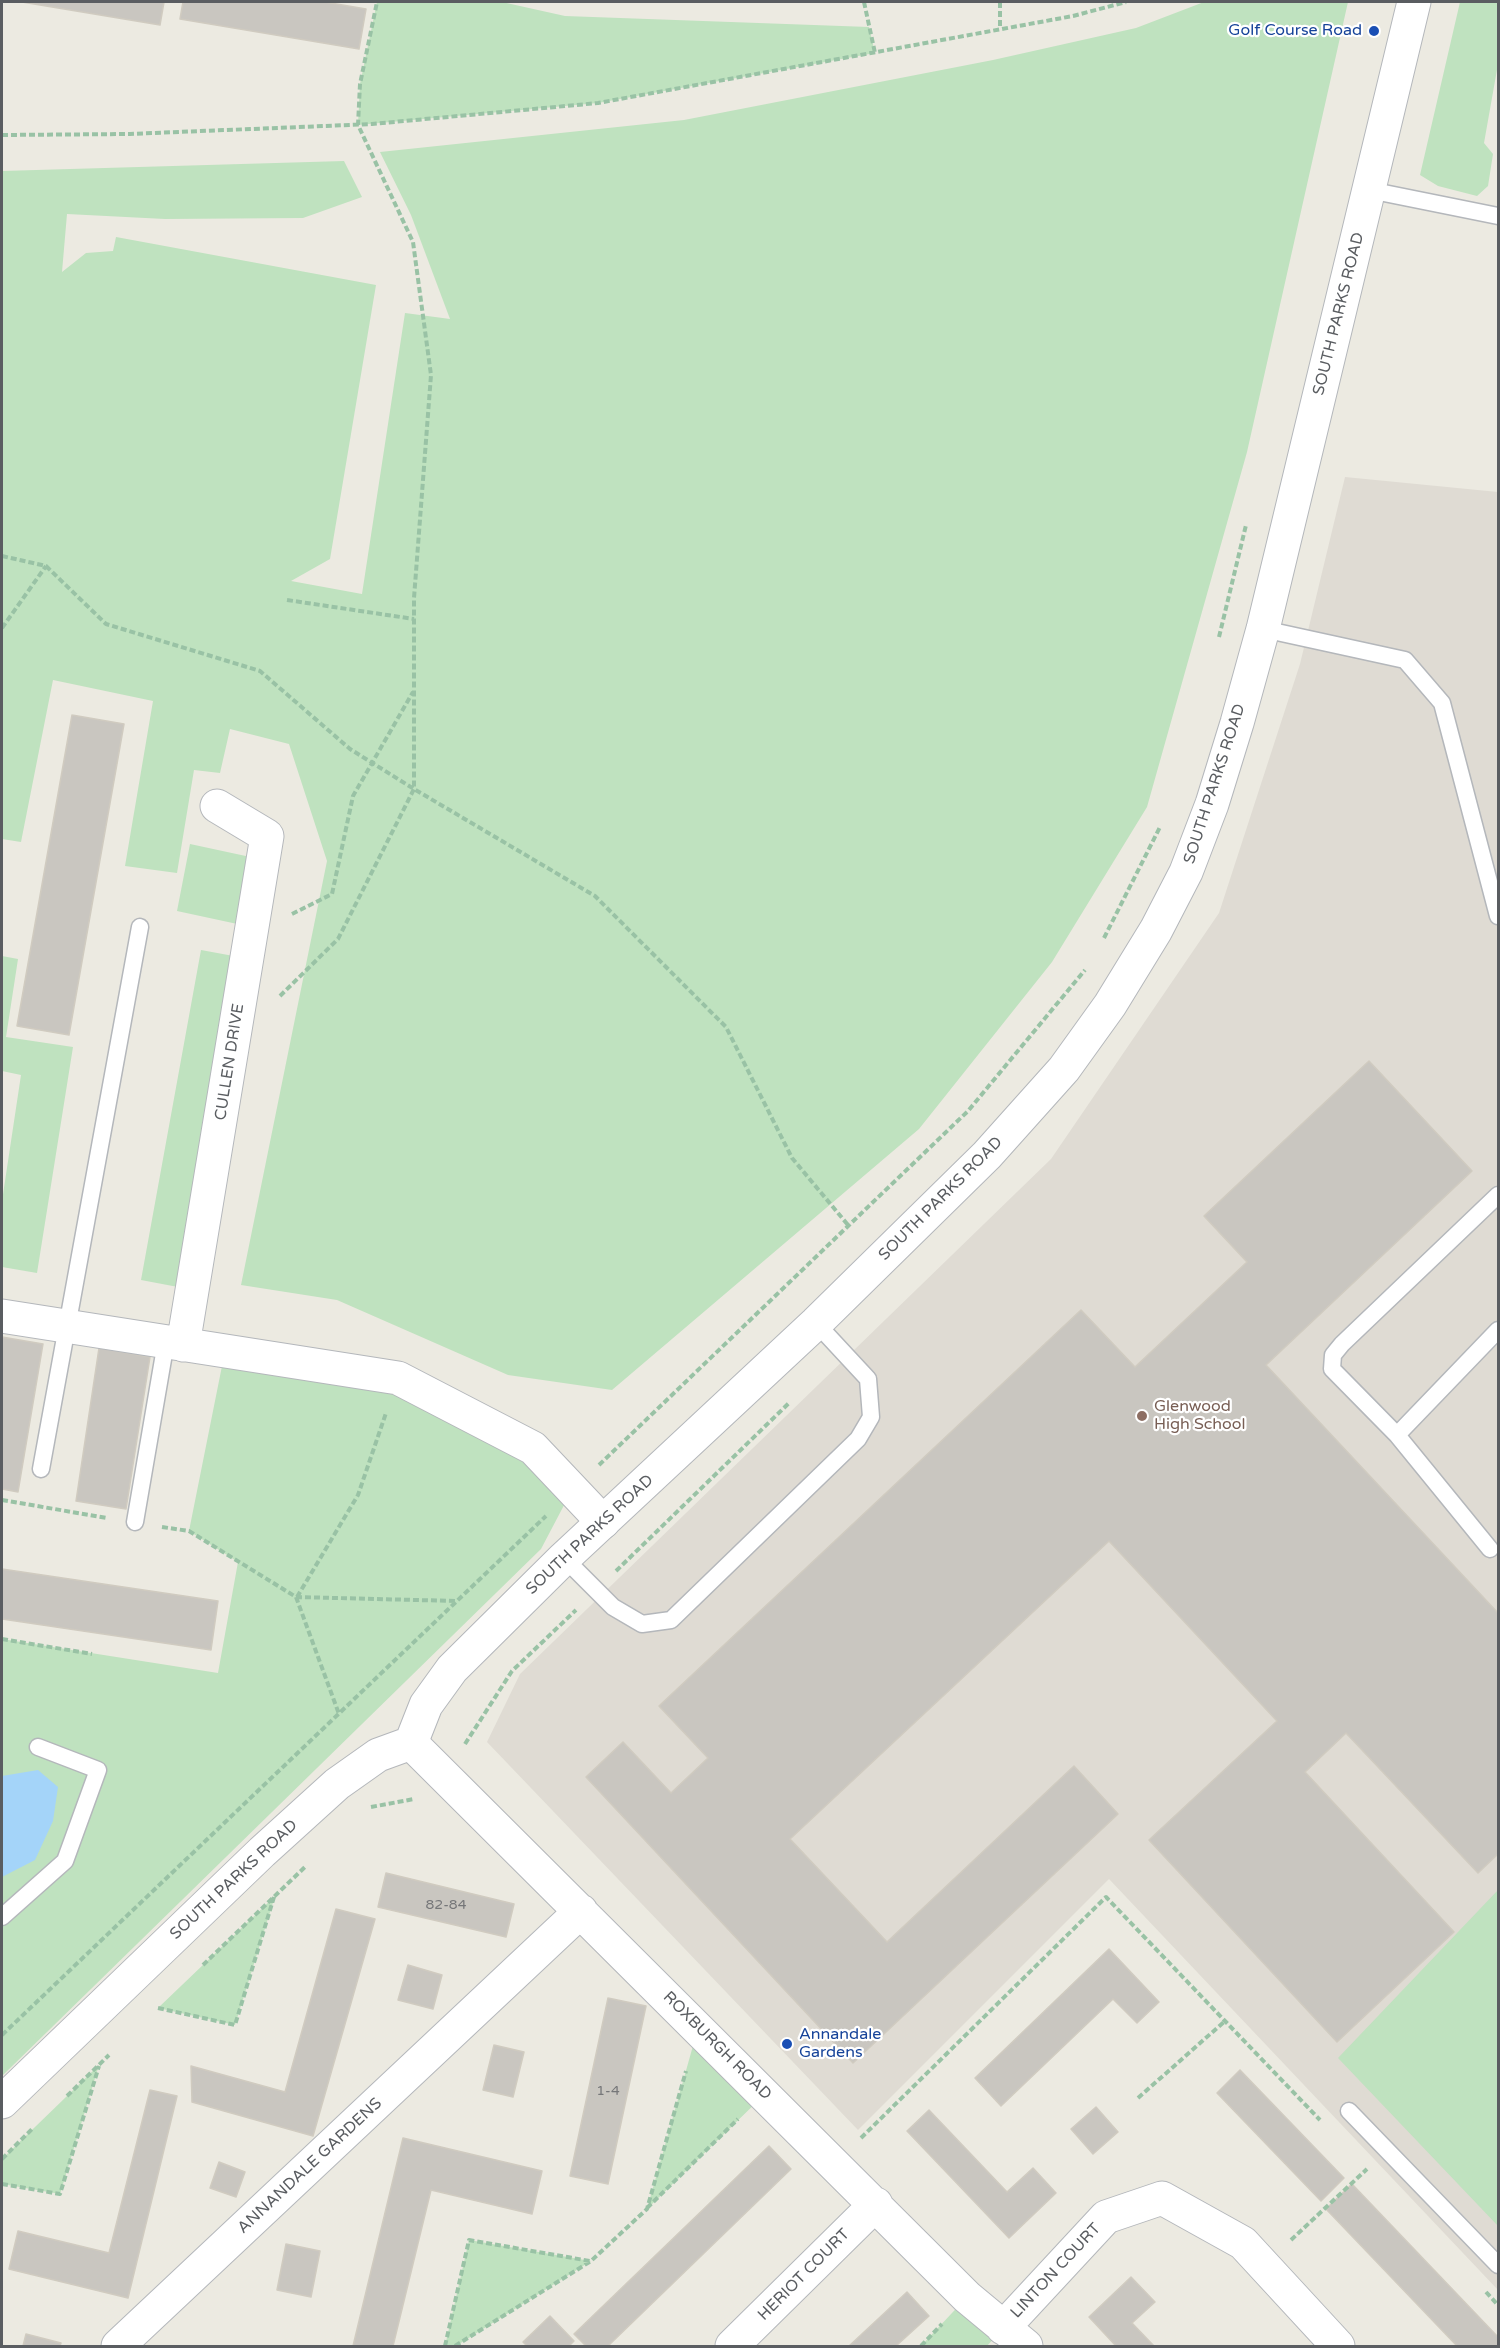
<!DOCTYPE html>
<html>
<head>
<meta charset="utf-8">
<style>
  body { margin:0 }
  #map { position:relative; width:1500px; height:2348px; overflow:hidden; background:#eceae1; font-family:"Varela Round",sans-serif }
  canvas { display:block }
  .frame { position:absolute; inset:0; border:3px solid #5a5d61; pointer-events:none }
</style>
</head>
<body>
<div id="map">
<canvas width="1500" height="2348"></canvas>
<div class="frame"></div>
</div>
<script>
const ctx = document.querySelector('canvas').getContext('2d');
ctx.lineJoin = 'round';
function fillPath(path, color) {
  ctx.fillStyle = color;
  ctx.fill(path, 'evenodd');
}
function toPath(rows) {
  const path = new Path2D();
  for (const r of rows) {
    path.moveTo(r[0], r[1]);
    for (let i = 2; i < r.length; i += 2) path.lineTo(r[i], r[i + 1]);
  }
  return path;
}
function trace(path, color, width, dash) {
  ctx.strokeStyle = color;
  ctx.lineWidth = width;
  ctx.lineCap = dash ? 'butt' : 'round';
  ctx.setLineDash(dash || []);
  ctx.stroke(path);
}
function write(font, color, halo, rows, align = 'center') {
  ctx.font = font + ' "Varela Round",sans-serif';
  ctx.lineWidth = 4.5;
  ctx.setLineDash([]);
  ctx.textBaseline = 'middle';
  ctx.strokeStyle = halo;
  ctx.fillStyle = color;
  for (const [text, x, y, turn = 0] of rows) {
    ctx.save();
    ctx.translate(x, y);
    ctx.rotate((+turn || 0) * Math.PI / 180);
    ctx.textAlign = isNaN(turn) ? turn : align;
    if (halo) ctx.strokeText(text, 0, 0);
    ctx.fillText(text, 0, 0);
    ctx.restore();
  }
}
fillPath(toPath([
  [1345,477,1498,492,1498,2290,1109,1879,858,2130,487,1742,520,1674,1051,1159,1219,913,1300,664]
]), '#dfdbd3');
fillPath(toPath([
  [377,2,502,2,565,16,869,27,875,53,598,103,358,125,360,84],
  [1204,2,1348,2,1247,452,1147,807,1052,962,919,1129,612,1390,508,1375,337,1300,241,1285,327,861,289,744,230,729,220,773,194,770,177,873,125,866,153,701,53,680,21,842,2,839,2,171,344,161,362,197,303,218,165,219,67,214,62,272,86,253,113,251,116,237,376,285,330,559,291,581,362,594,405,313,450,319,411,215,380,152,684,120,993,60,1136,28],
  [1460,2,1498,2,1498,64,1484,143,1493,154,1488,186,1477,196,1438,186,1420,175],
  [190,844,255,858,242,925,177,911],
  [201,950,239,957,178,1287,141,1280],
  [2,956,18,959,6,1037,73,1047,37,1273,2,1267,2,1201,21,1075,2,1071],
  [225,1351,398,1378,572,1490,541,1549,2,2076,2,1639,218,1673,238,1562,189,1531],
  [1498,1890,1498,2226,1338,2058],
  [275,1896,235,2025,158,2008],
  [698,2028,765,2094,647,2209],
  [99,2065,60,2194,2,2184,2,2159],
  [469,2240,591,2261,456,2346,445,2346],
  [967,2297,1003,2328,987,2346,921,2346]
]), '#bfe2bf');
fillPath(toPath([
  [38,1770,58,1787,53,1821,35,1860,2,1877,2,1776]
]), '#a4d4f9');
const building = toPath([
  [22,2,164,2,160,25,22,2],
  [183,2,325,2,366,9,359,49,180,19,183,2],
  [72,715,124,724,69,1035,17,1026,72,715],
  [1369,1061,1472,1171,1266,1365,1498,1613,1498,1854,1478,1873,1346,1733,1305,1772,1454,1932,1337,2042,1149,1840,1277,1721,1109,1541,790,1839,887,1942,1074,1766,1118,1814,853,2063,586,1777,623,1742,671,1793,708,1758,659,1706,1081,1310,1135,1367,1247,1262,1204,1216,1369,1061],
  [2,1337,43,1344,18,1492,2,1489,2,1337],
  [99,1348,150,1357,126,1509,76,1501,99,1348],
  [2,1569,218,1601,211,1650,2,1619,2,1569],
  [386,1873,514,1904,506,1937,378,1907,386,1873],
  [336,1909,375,1919,313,2136,192,2102,191,2066,285,2092,336,1909],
  [1109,1949,1159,2002,1137,2023,1113,1999,1001,2106,975,2078,1109,1949],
  [408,1965,442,1975,433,2009,398,2000,408,1965],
  [608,1998,646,2006,608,2184,570,2176,608,1998],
  [494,2045,524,2052,513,2097,483,2090,494,2045],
  [1240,2070,1344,2178,1321,2201,1217,2093,1240,2070],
  [150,2090,177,2096,128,2298,9,2269,18,2231,109,2253,150,2090],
  [1096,2107,1118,2132,1093,2154,1071,2129,1096,2107],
  [929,2110,1007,2192,1033,2168,1056,2193,1009,2238,907,2131,929,2110],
  [403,2138,542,2171,532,2214,431,2190,393,2346,353,2346,403,2138],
  [769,2146,791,2169,608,2346,586,2346,574,2334,769,2146],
  [219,2162,245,2172,236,2197,210,2188,219,2162],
  [1352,2184,1498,2337,1498,2346,1457,2346,1326,2209,1352,2184],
  [286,2244,320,2251,311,2297,277,2290,286,2244],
  [1131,2277,1155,2302,1132,2323,1154,2346,1116,2346,1089,2317,1131,2277],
  [907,2292,929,2316,896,2346,849,2346,907,2292],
  [550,2316,574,2341,569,2346,527,2346,523,2342,550,2316],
  [26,2334,61,2343,60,2346,23,2346,26,2334]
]);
fillPath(building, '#c9c6c0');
trace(building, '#d0cbc0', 1.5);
const service = toPath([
  [1369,190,1498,216],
  [1263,629,1405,660,1442,703,1498,916],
  [1397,1435,1498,1330],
  [41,1469,140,927],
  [135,1522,166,1342],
  [1490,1549,1397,1435,1332,1369,1333,1355,1342,1344,1498,1195],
  [564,1558,613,1607,642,1624,671,1620,858,1439,871,1417,868,1379,816,1323],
  [2,1917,65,1861,98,1770,38,1747],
  [1349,2111,1498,2265]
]);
const minor = toPath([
  [2,1316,398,1378,533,1448,603,1522],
  [183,1345,267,836,217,806],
  [411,1743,967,2297,1026,2346],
  [1003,2328,1106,2217,1162,2198,1243,2243,1338,2346],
  [118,2346,581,1911],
  [732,2346,876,2204]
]);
const tertiary = toPath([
  [2,2102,262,1852,337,1784,378,1755,411,1743,426,1705,452,1669,564,1558,816,1323,987,1155,1064,1069,1110,1005,1156,930,1186,872,1212,804,1237,723,1263,629,1414,2]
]);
trace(service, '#b4b7bb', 19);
trace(minor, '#b4b7bb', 35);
trace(tertiary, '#b4b7bb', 35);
trace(toPath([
  [864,2,875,53],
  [1000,2,1000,29],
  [2,135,130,134,372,124,598,103,1073,16,1126,2],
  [2,556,46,566,106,624,260,671,350,749,414,789,595,896,726,1027,792,1158,848,1225],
  [287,600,414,619],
  [2,628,46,566],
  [1219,637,1246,525],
  [292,914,332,894,353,796,413,692],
  [1104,938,1160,827],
  [280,996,338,939,414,789,414,598,431,375,413,242,358,125,360,84,377,2],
  [599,1465,968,1111,1085,970],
  [2,1500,107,1518],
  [162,1527,189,1531,296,1597,456,1601],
  [616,1571,789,1403],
  [296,1597,339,1714],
  [297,1597,358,1495,386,1413],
  [2,1639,92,1654],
  [465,1744,512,1671,576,1610],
  [371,1807,414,1799],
  [203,1965,306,1866],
  [158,2008,235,2025,274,1897],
  [2,2035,546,1516],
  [67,2096,109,2055],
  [1138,2098,1225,2021],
  [861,2138,1106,1897,1320,2120],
  [2,2159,33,2128],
  [2,2184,60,2194,99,2066],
  [647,2208,738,2119],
  [1291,2240,1367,2169],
  [1486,2292,1498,2305],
  [445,2346,469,2240,590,2261],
  [455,2346,591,2261,647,2209,686,2071],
  [921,2346,942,2324]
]), '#99c2a5', 4, [6, 3]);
trace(service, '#fff', 16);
trace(minor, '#fff', 33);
trace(tertiary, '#fff', 33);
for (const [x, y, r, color] of [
  [1374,31,6,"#1a4fb4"],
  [1142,1416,6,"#8d6e63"],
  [787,2044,6,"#1a4fb4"]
]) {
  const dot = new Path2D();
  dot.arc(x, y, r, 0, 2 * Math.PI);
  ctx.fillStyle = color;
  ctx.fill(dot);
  trace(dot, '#fff', 2);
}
write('14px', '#767779', null, [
  ["82-84",446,1905],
  ["1-4",608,2091]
]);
write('16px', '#164399', '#fff', [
  ["Golf Course Road",1362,31],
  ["Annandale",799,2035,"left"],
  ["Gardens",799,2053,"left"]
], 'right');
write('16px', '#5a5d61', '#fff', [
  ["SOUTH PARKS ROAD",1339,314,-76],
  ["SOUTH PARKS ROAD",1215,784,-72],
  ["CULLEN DRIVE",230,1062,-81],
  ["SOUTH PARKS ROAD",941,1199,-45],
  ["SOUTH PARKS ROAD",590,1535,-43],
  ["SOUTH PARKS ROAD",234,1880,-43],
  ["ROXBURGH ROAD",717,2046,45],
  ["ANNANDALE GARDENS",310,2166,-43],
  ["LINTON COURT",1056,2271,-47],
  ["HERIOT COURT",804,2275,-45]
]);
write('16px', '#785e54', '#fff', [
  ["Glenwood",1154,1407],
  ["High School",1154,1425]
], 'left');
</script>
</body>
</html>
